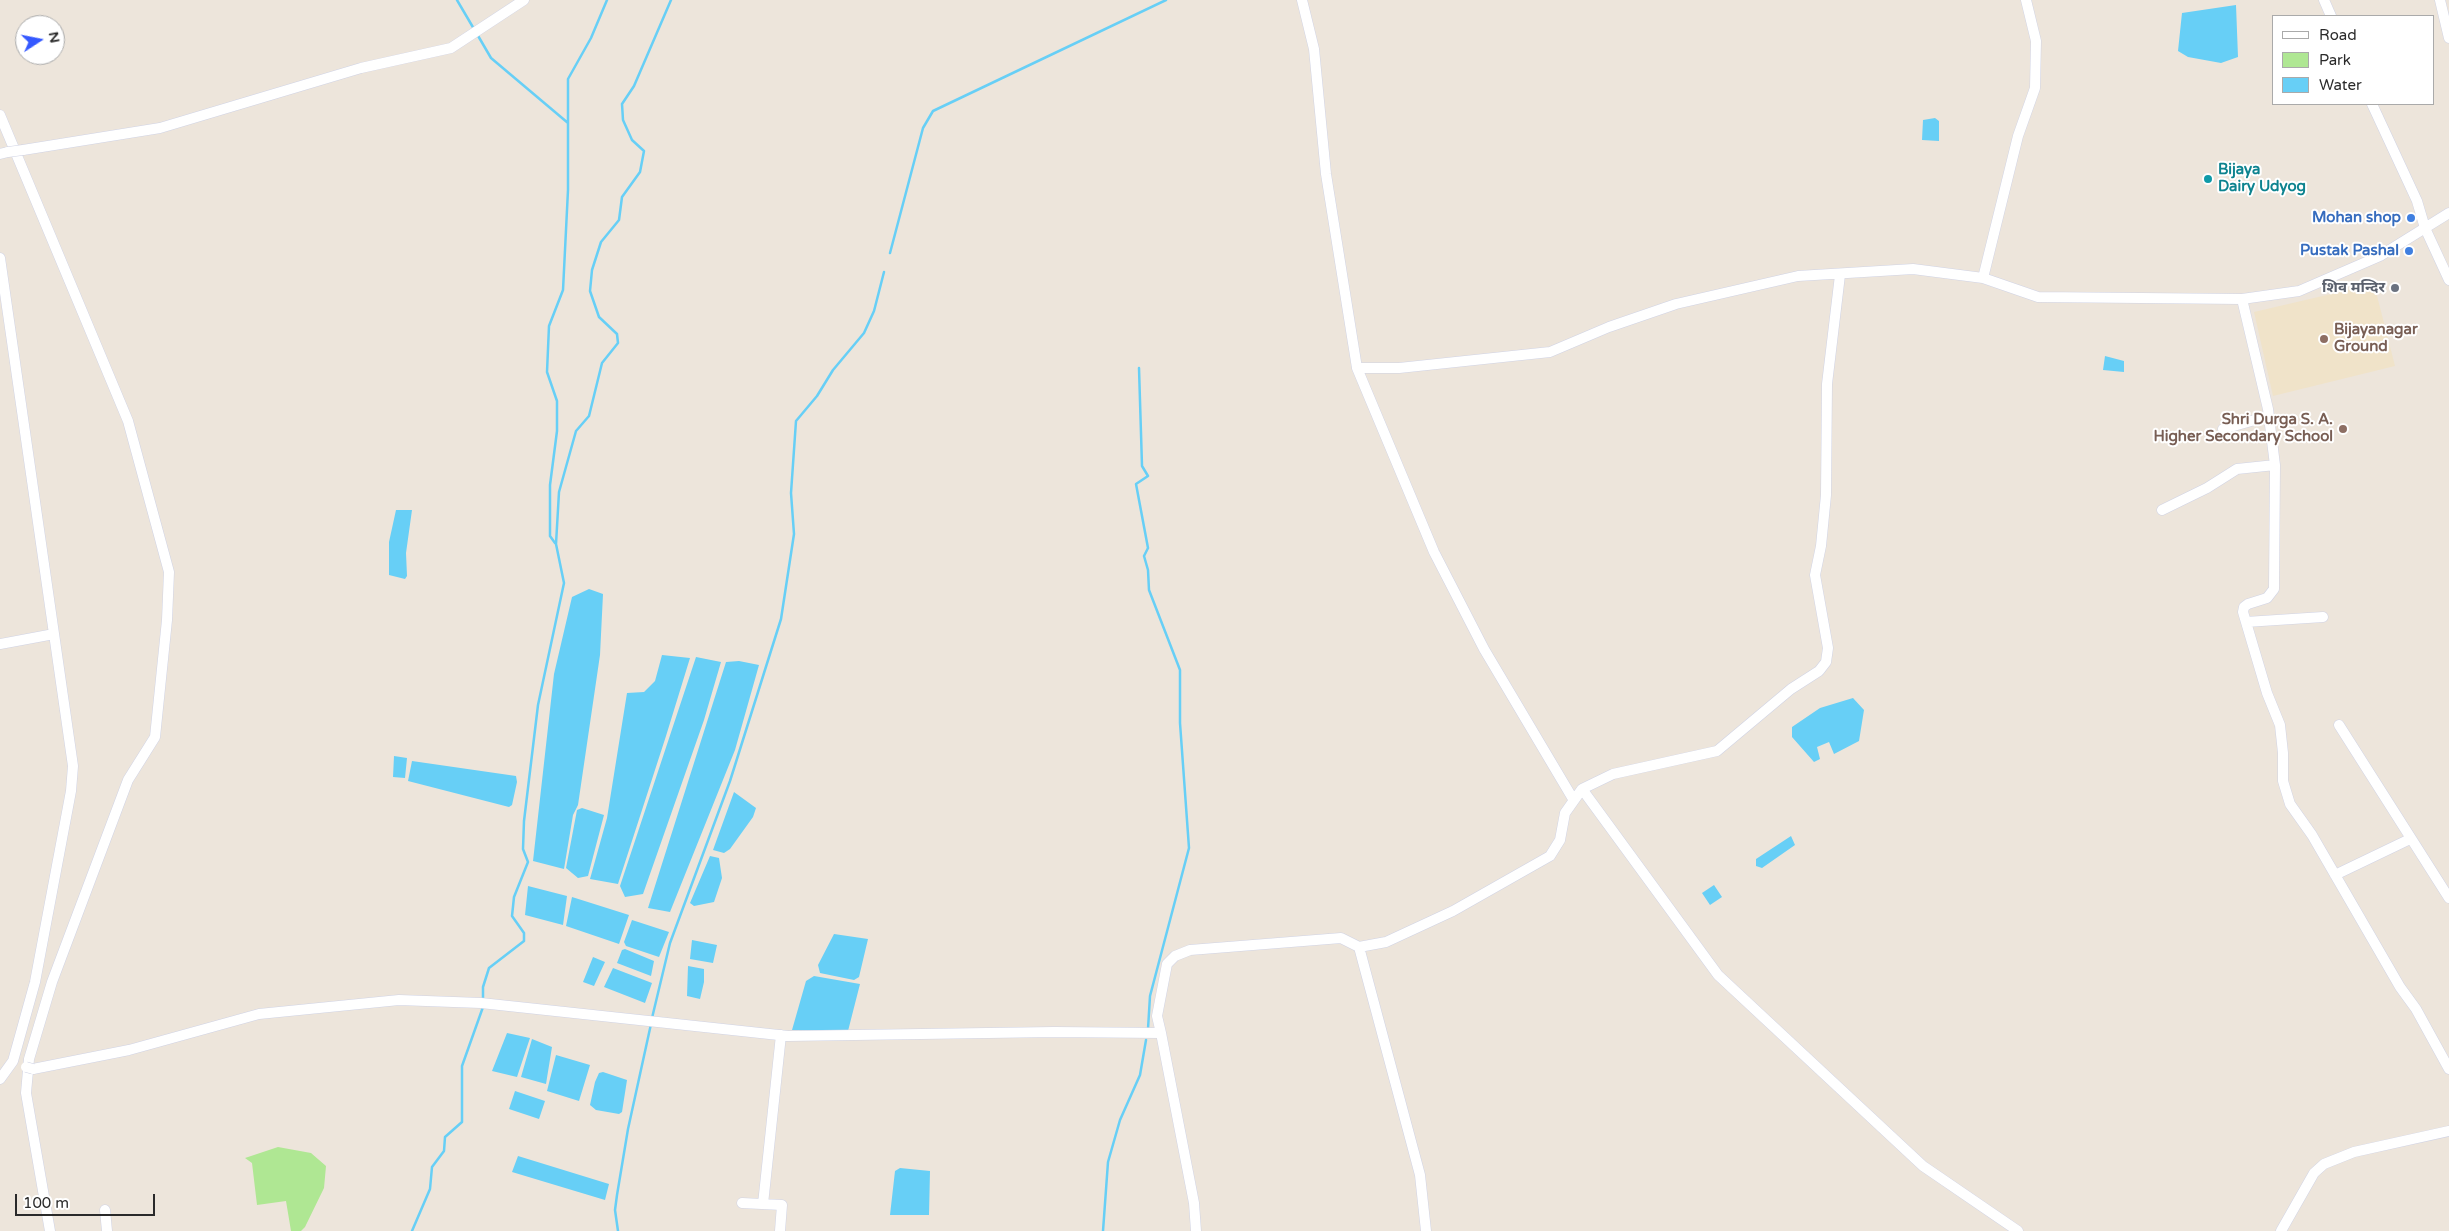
<!DOCTYPE html>
<html>
<head>
<meta charset="utf-8">
<style>
  body { margin:0 }
  #map { position:relative; width:2449px; height:1231px; overflow:hidden; background:#ede5db; font-family:"Varela Round",sans-serif }
  canvas { display:block }
  .legend { position:absolute; left:2272px; top:15px; width:162px; height:90px; box-sizing:border-box; background:#fff; border:1px solid #aaa; margin:0; padding:6px 9px; list-style:none; font-size:15px; color:#2a2a2a }
  .legend li { display:flex; align-items:center; gap:10px; height:25px }
  .legend b { width:25px; border:1px solid #aaa }
  .north { position:absolute; left:15px; top:15px; width:50px; height:50px; box-sizing:border-box; background:#fff; border:1px solid #aaa; border-radius:50%; rotate:79deg; font-size:14px; font-weight:700; line-height:20px; text-align:center; color:#2a2a2a }
  .north::after { content:''; display:block; margin:auto; width:18px; height:22px; background:#3559ff; clip-path:polygon(50% 0,100% 100%,50% 72%,0 100%) }
  .scale { position:absolute; left:15px; top:1194px; width:140px; height:22px; box-sizing:border-box; border:2px solid #2a2a2a; border-top:0; padding-left:6px; font-size:15px; line-height:18px; white-space:nowrap; color:#2a2a2a; -webkit-text-stroke:4px #fff; paint-order:stroke }
</style>
</head>
<body>
<div id="map">
<canvas width="2449" height="1231"></canvas>
<ul class="legend">
<li><b style="height:6px;background:#fff"></b>Road</li>
<li><b style="height:14px;background:#afe793"></b>Park</li>
<li><b style="height:14px;background:#67cff6"></b>Water</li>
</ul>
<div class="north">N</div>
<div class="scale">100 m</div>
</div>
<script>
const ctx = document.querySelector('canvas').getContext('2d');
ctx.lineJoin = 'round';
function fillPath(path, color) {
  ctx.fillStyle = color;
  ctx.fill(path, 'evenodd');
}
function toPath(rows) {
  const path = new Path2D();
  for (const r of rows) {
    path.moveTo(r[0], r[1]);
    for (let i = 2; i < r.length; i += 2) path.lineTo(r[i], r[i + 1]);
  }
  return path;
}
function trace(path, color, width, dash) {
  ctx.strokeStyle = color;
  ctx.lineWidth = width;
  ctx.lineCap = dash ? 'butt' : 'round';
  ctx.setLineDash(dash || []);
  ctx.stroke(path);
}
function write(font, color, halo, rows, align = 'center') {
  ctx.font = font + ' "Varela Round","Noto Sans Devanagari",sans-serif';
  ctx.lineWidth = 4;
  ctx.setLineDash([]);
  ctx.textBaseline = 'middle';
  ctx.strokeStyle = halo;
  ctx.fillStyle = color;
  for (const [text, x, y, turn = 0] of rows) {
    ctx.save();
    ctx.translate(x, y);
    ctx.rotate((+turn || 0) * Math.PI / 180);
    ctx.textAlign = isNaN(turn) ? turn : align;
    if (halo) ctx.strokeText(text, 0, 0);
    ctx.fillText(text, 0, 0);
    ctx.restore();
  }
}
fillPath(toPath([
  [2374,284,2395,366,2273,396,2254,312]
]), '#f0e3c9');
fillPath(toPath([
  [278,1147,311,1153,326,1166,324,1188,305,1227,301,1231,291,1231,286,1201,257,1205,252,1163,245,1158]
]), '#afe793');
fillPath(toPath([
  [2236,5,2238,57,2221,63,2188,57,2178,51,2182,13],
  [1935,118,1939,121,1939,141,1922,140,1923,120],
  [2105,356,2124,361,2124,372,2103,370],
  [396,510,412,510,406,553,407,576,405,579,389,575,389,542],
  [589,589,603,594,600,655,578,805,573,815,564,869,533,861,554,674,572,597],
  [662,655,690,658,666,736,618,884,590,879,607,818,627,693,644,692,655,681],
  [696,657,721,662,704,720,643,894,625,897,620,886],
  [739,661,759,665,735,750,670,912,648,908,726,662],
  [1853,698,1864,710,1859,741,1834,754,1829,742,1817,747,1820,759,1814,762,1792,737,1792,727,1820,708],
  [394,756,407,758,405,778,393,777],
  [412,761,516,776,517,782,512,805,509,807,408,781],
  [734,792,756,808,753,817,730,849,724,853,713,850],
  [582,808,604,815,588,876,578,878,566,868,577,810],
  [1791,836,1795,845,1762,868,1756,866,1756,859],
  [710,856,719,858,722,878,714,902,694,906,690,903],
  [1714,885,1722,897,1710,905,1702,893],
  [528,886,567,896,563,925,525,915],
  [572,897,629,915,619,944,566,926],
  [632,920,669,932,659,957,626,946,624,942],
  [834,934,868,939,859,977,854,980,820,973,818,965],
  [692,940,717,945,713,963,690,959],
  [625,949,654,961,651,976,617,963,622,950],
  [593,957,605,962,594,986,583,982],
  [688,966,704,969,704,982,700,999,687,996],
  [613,968,652,983,645,1003,604,987],
  [814,976,860,984,848,1031,792,1030,806,981],
  [507,1033,530,1038,517,1077,492,1071],
  [532,1039,552,1047,546,1084,521,1077],
  [556,1055,590,1065,579,1101,547,1091],
  [603,1072,627,1080,622,1112,619,1114,596,1110,590,1105,595,1082,599,1073],
  [515,1091,545,1101,539,1119,509,1109],
  [518,1156,609,1184,605,1200,512,1172],
  [900,1168,930,1171,929,1215,890,1215,895,1171]
]), '#67cff6');
trace(toPath([
  [457,0,474,29],
  [477,34,491,58,568,123],
  [890,253,923,128,933,111,1166,0],
  [1139,368,1142,466,1148,476,1136,484,1148,548,1144,556,1148,570,1149,590,1180,670,1180,723,1189,848,1150,996,1148,1029],
  [555,543,550,536,550,485,557,431,557,401,547,372,549,326,563,290,568,190,568,79,591,38,607,0],
  [483,1002,483,987,489,968,524,941,524,933,512,916,514,897,528,862,523,849,524,821,538,705,564,583,556,544,559,492,576,431,589,416,602,363,618,343,617,334,599,317,590,291,592,270,601,242,619,220,622,197,640,172,644,151,632,140,623,120,622,104,634,86,671,0],
  [652,1018,670,943,730,781,781,619,794,534,791,493,796,421,817,396,833,370,864,333,874,311,884,272],
  [412,1231,430,1189,432,1167,444,1151,445,1137,462,1122,462,1066,483,1007],
  [618,1231,615,1210,617,1195,628,1129,651,1024],
  [1103,1231,1108,1162,1120,1120,1140,1075,1146,1040]
]), '#67cff6', 2.5);
const street = toPath([
  [1302,0,1314,49,1326,174,1357,368,1434,552,1484,649,1573,799],
  [2324,0,2331,16],
  [2440,0,2449,38],
  [2372,104,2417,201,2425,228,2449,280],
  [0,115,128,421,169,572,167,620,155,737,128,780,52,982,29,1059,26,1093,50,1231],
  [23,150,160,128,361,68,451,48,524,0],
  [0,154,8,152],
  [0,258,73,766,71,791,35,982,13,1061,0,1079],
  [1983,278,2018,136,2035,88,2036,41,2026,0],
  [2242,299,2268,409,2275,465,2274,589,2267,598,2248,604,2244,607,2243,612,2267,693,2280,725,2283,753,2283,781,2290,804,2312,835,2400,987,2416,1009,2449,1069],
  [1357,368,1399,368,1550,352,1609,327,1676,304,1798,276,1913,269,1983,278,2038,297,2242,299,2299,291,2380,256,2449,213],
  [2223,429,2269,416],
  [2162,510,2207,488,2237,469,2275,465],
  [2246,622,2323,617],
  [0,644,54,634],
  [2339,725,2449,898],
  [1582,789,1718,975,1923,1166,2018,1231],
  [2335,875,2410,839],
  [1359,947,1420,1175,1426,1231],
  [1161,1033,1194,1203,1196,1231],
  [33,1069,129,1050,259,1014,399,1000,481,1003,788,1036,1054,1032,1161,1033,1157,1016,1167,964,1175,956,1190,950,1341,938,1359,947,1386,942,1453,911,1550,856,1560,840,1565,813,1582,789,1613,774,1717,751,1791,689,1819,671,1826,662,1828,648,1815,575,1821,546,1826,495,1827,384,1840,275],
  [742,1203,782,1205,780,1231],
  [763,1204,781,1035],
  [105,1210,107,1231],
  [2281,1231,2314,1173,2324,1164,2354,1152,2449,1131]
]);
trace(street, '#d0d3e4', 11);
trace(street, '#fff', 10);
const streetBridge = toPath([
  [8,152,23,150],
  [26,1067,33,1069]
]);
trace(streetBridge, '#d0d3e4', 11, []);
trace(streetBridge, '#fff', 10);
for (const [x, y, r, color] of [
  [2208,179,5,"#0f9aa8"],
  [2411,218,5,"#3f7fe0"],
  [2409,251,5,"#3f7fe0"],
  [2395,288,5,"#6b7280"],
  [2324,339,5,"#8d6e63"],
  [2343,429,5,"#8d6e63"]
]) {
  const dot = new Path2D();
  dot.arc(x, y, r, 0, 2 * Math.PI);
  ctx.fillStyle = color;
  ctx.fill(dot);
  trace(dot, '#fff', 2);
}
write('bold 15px', '#0d838f', '#fff', [
  ["Bijaya",2218,170],
  ["Dairy Udyog",2218,187]
], 'left');
write('bold 15px', '#366cbe', '#fff', [
  ["Mohan shop",2401,218],
  ["Pustak Pashal",2399,251]
], 'right');
write('bold 15px', '#5b616d', '#fff', [
  ["शिव मन्दिर",2385,288]
], 'right');
write('bold 15px', '#785e54', '#fff', [
  ["Bijayanagar",2334,330],
  ["Ground",2334,347],
  ["Shri Durga S. A.",2333,420,"right"],
  ["Higher Secondary School",2333,437,"right"]
], 'left');
</script>
</body>
</html>
